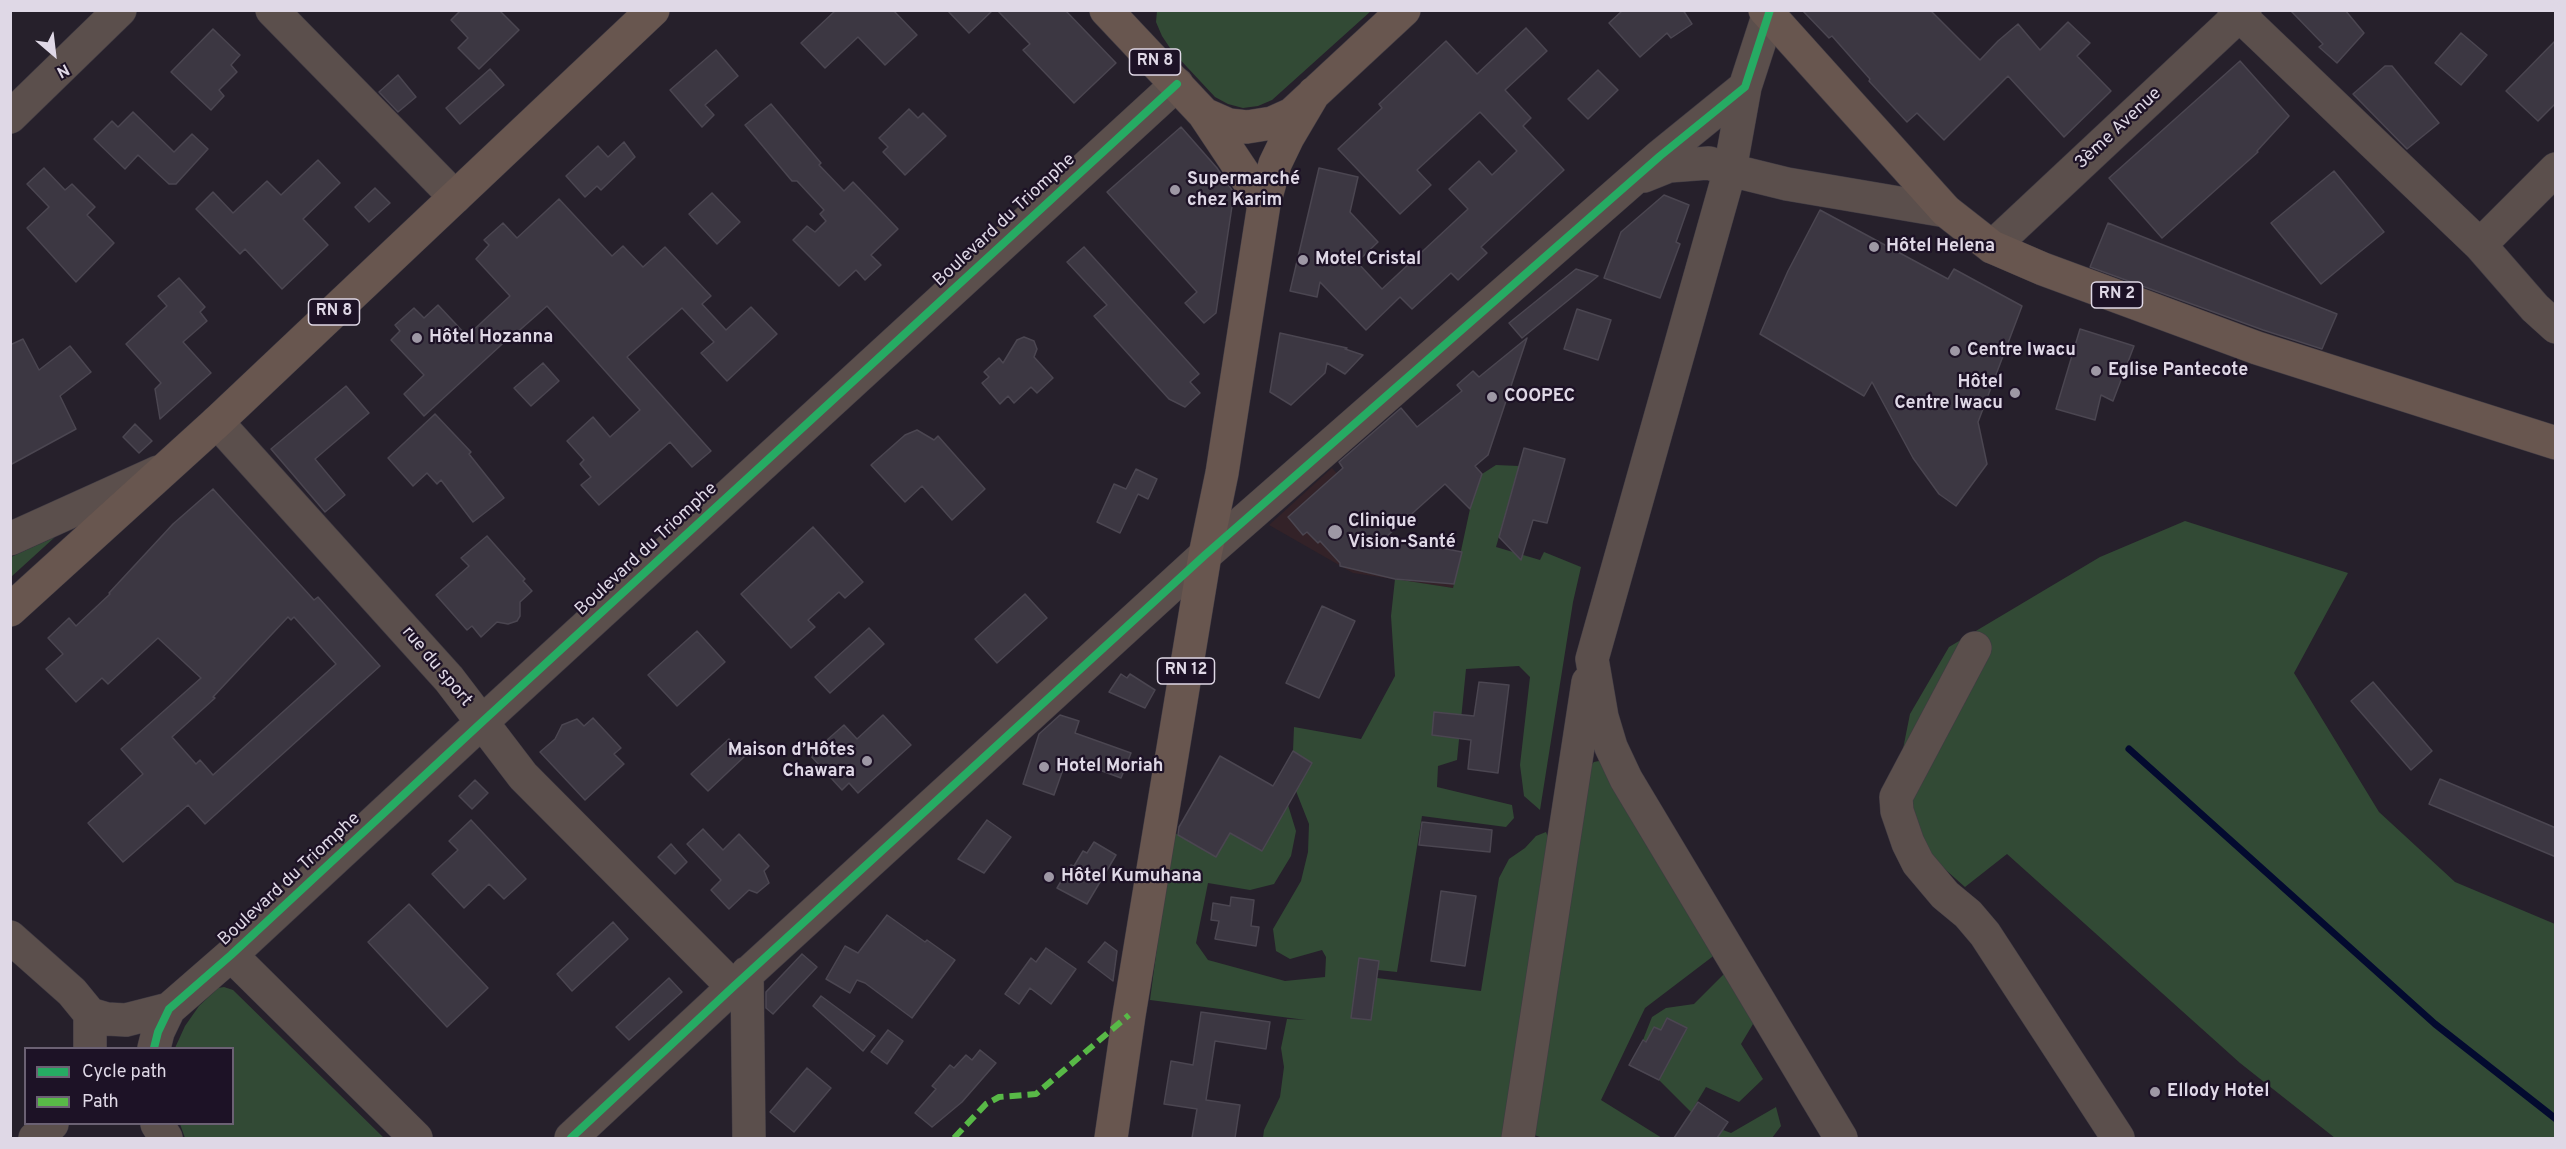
<!DOCTYPE html>
<html>
<head>
<meta charset="utf-8">
<style>
  body { margin:0 }
  #map { position:relative; width:2566px; height:1149px; overflow:hidden; background:#26202b; font-family:Overpass,sans-serif }
  canvas { display:block }
  .frame { position:absolute; inset:0; border:12px solid #dfd8e6; pointer-events:none }
  .legend { position:absolute; left:24px; top:1047px; width:210px; height:78px; box-sizing:border-box; background:#1d1226; border:2px solid #6b6173; margin:0; padding:8px 10px; list-style:none; font-size:18px; color:#dfd8e6 }
  .legend li { display:flex; align-items:center; gap:12px; height:30px }
  .legend b { width:30px; border:2px solid #6b6173 }
  .north { position:absolute; left:24px; top:24px; width:60px; height:60px; -webkit-text-stroke:4px #1d1226; paint-order:stroke; rotate:152deg; font-size:16px; font-weight:700; line-height:24px; text-align:center; color:#dfd8e6 }
  .north::after { content:''; display:block; margin:auto; width:21px; height:27px; background:#dfd8e6; clip-path:polygon(50% 0,100% 100%,50% 72%,0 100%) }
</style>
</head>
<body>
<div id="map">
<canvas width="2566" height="1149"></canvas>
<div class="frame"></div>
<ul class="legend">
<li><b style="height:8px;background:#26ab63"></b>Cycle path</li>
<li><b style="height:8px;background:#58b947"></b>Path</li>
</ul>
<div class="north">N</div>
</div>
<script>
const ctx = document.querySelector('canvas').getContext('2d');
ctx.lineJoin = 'round';
function fillPath(path, color) {
  ctx.fillStyle = color;
  ctx.fill(path, 'evenodd');
}
function toPath(rows) {
  const path = new Path2D();
  for (const r of rows) {
    path.moveTo(r[0], r[1]);
    for (let i = 2; i < r.length; i += 2) path.lineTo(r[i], r[i + 1]);
  }
  return path;
}
function trace(path, color, width, dash) {
  ctx.strokeStyle = color;
  ctx.lineWidth = width;
  ctx.lineCap = dash ? 'butt' : 'round';
  ctx.setLineDash(dash || []);
  ctx.stroke(path);
}
function write(font, color, halo, rows, align = 'center') {
  ctx.font = font + ' Overpass,sans-serif';
  ctx.lineWidth = 4.5;
  ctx.setLineDash([]);
  ctx.textBaseline = 'middle';
  ctx.strokeStyle = halo;
  ctx.fillStyle = color;
  for (const [text, x, y, turn = 0] of rows) {
    ctx.save();
    ctx.translate(x, y);
    ctx.rotate((+turn || 0) * Math.PI / 180);
    ctx.textAlign = isNaN(turn) ? turn : align;
    if (halo) ctx.strokeText(text, 0, 0);
    ctx.fillText(text, 0, 0);
    ctx.restore();
  }
}
fillPath(toPath([
  [1332,468,1395,539,1462,552,1453,588,1353,573,1269,525]
]), '#332228');
fillPath(toPath([
  [1157,11,1157,10,1371,11,1272,100,1258,106,1243,108,1228,104,1215,97,1172,51,1162,36,1156,22],
  [1496,465,1519,466,1496,547,1540,560,1544,552,1581,567,1573,602,1540,810,1524,796,1520,765,1530,677,1519,666,1466,669,1457,760,1438,766,1437,787,1512,805,1514,818,1506,827,1422,816,1397,972,1378,970,1377,978,1481,991,1499,878,1509,859,1525,848,1536,836,1546,832,1550,842,1503,1138,1263,1138,1264,1130,1280,1097,1284,1067,1281,1048,1287,1019,1306,1020,1150,1000,1170,848,1175,833,1216,857,1230,833,1262,851,1288,805,1296,831,1291,856,1274,884,1250,890,1208,883,1196,943,1208,960,1285,981,1325,977,1326,957,1322,950,1290,959,1276,951,1273,929,1301,881,1308,852,1309,824,1296,791,1312,763,1293,751,1294,727,1361,739,1395,676,1391,616,1395,579,1453,588,1470,509,1482,474],
  [2185,521,2348,573,2294,673,2379,812,2455,882,2555,924,2555,1138,2335,1138,2240,1063,2007,854,1965,887,1921,848,1896,784,1910,714,1949,647,2100,557],
  [55,537,11,577,11,557],
  [1599,761,1603,763,1716,954,1645,1008,1601,1100,1662,1138,1543,1138,1534,1135,1588,768,1594,762],
  [1726,972,1756,1019,1741,1044,1763,1079,1739,1102,1706,1087,1691,1112,1659,1080,1686,1028,1667,1018,1661,1030,1654,1027,1646,1042,1643,1040,1652,1017,1666,1008,1694,1004],
  [224,987,233,990,384,1138,185,1138,180,1124,232,1124,232,1048,175,1048,185,1026,199,1006,218,988],
  [1776,1107,1781,1126,1772,1138,1717,1138,1723,1130,1731,1133]
]), '#324a35');
trace(toPath([
  [2129,749,2435,1024,2556,1119]
]), '#030a2f', 7);
const building = toPath([
  [461,10,499,10,519,30,479,69,458,48,468,38,451,20,461,10],
  [836,10,893,10,917,35,885,65,858,37,825,68,801,43,836,10],
  [947,10,993,10,969,33,947,10],
  [997,10,1065,10,1116,63,1074,103,1023,50,1030,44,997,10],
  [1623,10,1683,10,1692,24,1671,38,1667,33,1640,57,1609,23,1623,10],
  [1802,10,1930,10,1980,60,1998,41,2018,24,2040,50,2068,22,2090,43,2077,56,2111,91,2064,137,2008,76,1944,140,1917,113,1907,122,1869,81,1870,79,1832,36,1829,38,1802,10],
  [2290,10,2345,10,2364,33,2337,63,2319,47,2323,44,2290,10],
  [1526,28,1547,51,1505,90,1531,118,1523,126,1564,170,1481,247,1487,253,1458,280,1451,273,1412,309,1400,297,1366,330,1320,282,1317,297,1290,291,1319,168,1358,177,1350,212,1378,242,1357,262,1382,289,1468,209,1449,189,1479,161,1492,175,1517,151,1480,112,1417,170,1431,185,1400,214,1338,149,1382,108,1379,104,1446,41,1477,74,1526,28],
  [213,29,240,55,231,65,237,72,219,90,224,96,211,110,171,72,213,29],
  [2461,33,2487,55,2461,85,2435,63,2461,33],
  [2556,40,2556,103,2538,121,2506,91,2556,40],
  [716,50,738,76,705,105,714,115,702,127,670,90,716,50],
  [2240,61,2289,116,2257,151,2258,152,2162,238,2109,178,2240,61],
  [2385,66,2392,66,2439,123,2407,149,2353,94,2385,66],
  [490,69,504,85,460,124,446,108,490,69],
  [1598,70,1618,90,1588,119,1568,99,1598,70],
  [398,75,416,97,398,112,379,92,398,75],
  [771,104,821,163,819,165,844,191,853,182,898,229,871,255,881,265,865,280,856,270,839,286,793,240,807,226,815,232,826,221,820,214,824,210,797,181,792,181,745,125,771,104],
  [909,109,918,118,923,113,946,136,905,175,883,152,888,147,879,138,909,109],
  [133,112,174,152,192,134,208,149,176,184,169,184,138,155,125,169,94,139,112,121,118,127,133,112],
  [1181,127,1217,168,1234,193,1216,313,1204,323,1185,303,1197,292,1107,192,1181,127],
  [624,142,635,157,601,190,597,186,585,197,566,176,598,146,608,157,624,142],
  [318,160,340,183,303,219,328,245,282,289,245,249,240,254,196,209,213,192,233,213,267,181,281,195,318,160],
  [44,168,65,190,72,184,95,207,87,215,114,243,76,282,27,228,49,207,27,184,44,168],
  [2334,171,2384,232,2321,284,2271,223,2334,171],
  [375,188,390,203,369,222,355,207,375,188],
  [712,193,740,222,717,244,689,214,712,193],
  [1664,195,1689,205,1676,242,1680,244,1660,298,1604,278,1621,232,1664,195],
  [559,199,612,256,623,246,643,267,665,247,711,296,702,304,726,330,751,307,777,334,727,381,701,353,714,342,682,308,627,357,711,451,692,467,670,442,599,505,581,485,591,477,580,464,584,460,567,441,593,417,610,437,640,410,547,306,513,336,512,335,424,416,404,394,424,375,391,340,400,331,395,325,414,308,424,318,438,305,467,336,510,296,476,259,489,245,484,240,503,223,517,238,559,199],
  [1820,210,1948,279,1954,269,2022,306,1978,422,1987,464,1956,506,1939,494,1913,458,1872,382,1864,396,1760,334,1788,271,1820,210],
  [2108,223,2337,314,2322,349,2263,330,2090,267,2108,223],
  [1084,247,1199,374,1190,382,1200,393,1185,407,1169,399,1094,316,1107,305,1067,262,1084,247],
  [1576,269,1598,276,1522,338,1509,323,1576,269],
  [179,278,205,307,200,312,207,321,183,342,211,373,160,419,155,389,161,383,126,344,167,306,158,296,179,278],
  [1577,309,1611,320,1598,360,1564,349,1577,309],
  [2080,329,2134,346,2113,401,2101,395,2095,420,2056,409,2080,329],
  [1280,333,1347,348,1345,349,1363,355,1345,374,1327,363,1325,373,1291,405,1270,392,1280,333],
  [1024,337,1034,341,1037,349,1034,357,1053,378,1037,393,1031,387,1014,403,1008,396,1000,404,982,383,989,377,984,372,999,358,1003,363,1017,340,1024,337],
  [1527,338,1488,455,1475,466,1482,474,1470,509,1445,484,1386,537,1462,552,1454,584,1395,579,1340,566,1340,563,1320,541,1318,543,1307,532,1303,535,1288,517,1343,468,1339,462,1401,408,1417,427,1462,391,1457,385,1473,371,1479,377,1527,338],
  [23,339,39,370,70,346,91,372,60,396,76,429,10,465,10,345,23,339],
  [543,363,559,381,531,406,514,388,543,363],
  [346,386,369,413,315,459,345,495,325,512,271,449,346,386],
  [435,414,471,452,469,454,504,498,473,522,441,480,437,484,427,473,413,486,388,458,435,414],
  [135,424,152,441,139,453,123,437,135,424],
  [917,430,934,440,938,436,985,489,952,520,922,486,905,502,871,465,905,435,917,430],
  [1524,448,1565,459,1547,523,1533,520,1521,560,1499,537,1524,448],
  [1136,469,1157,479,1148,499,1138,494,1120,533,1097,522,1114,484,1126,489,1136,469],
  [213,489,314,600,318,597,380,666,205,824,188,805,123,862,88,823,143,774,121,749,201,678,158,638,108,684,102,678,76,702,46,669,63,654,48,638,69,618,76,626,110,594,109,593,173,524,213,489],
  [288,617,291,620,294,617,336,664,213,775,200,760,196,764,172,737,215,698,213,697,288,617],
  [813,527,863,582,845,598,839,592,808,620,815,627,791,648,741,594,813,527],
  [487,536,525,579,523,581,532,591,520,602,520,616,517,621,508,624,497,622,481,637,472,626,467,630,436,595,469,566,461,558,487,536],
  [1025,594,1047,618,997,663,975,639,1025,594],
  [1322,606,1355,621,1319,698,1286,683,1322,606],
  [869,628,884,644,830,693,815,677,869,628],
  [697,631,725,662,677,706,648,675,697,631],
  [1121,674,1127,678,1130,674,1155,690,1145,708,1109,692,1121,674],
  [1479,682,1509,685,1498,773,1468,769,1471,740,1432,735,1434,712,1474,716,1479,682],
  [2373,682,2432,751,2411,770,2351,701,2373,682],
  [883,715,911,745,858,793,849,783,842,790,810,755,844,725,857,739,883,715],
  [1060,715,1079,721,1075,733,1131,753,1121,778,1067,758,1054,795,1023,784,1039,734,1060,715],
  [593,718,621,748,614,754,624,764,585,800,540,752,555,739,562,725,577,719,584,726,593,718],
  [729,739,745,756,708,791,691,774,729,739],
  [1293,751,1312,763,1262,851,1230,833,1216,857,1178,835,1179,827,1220,756,1273,786,1293,751],
  [2440,779,2556,828,2556,857,2429,804,2440,779],
  [475,780,488,793,472,809,459,796,475,780],
  [471,820,526,879,504,899,489,884,464,908,432,874,458,850,449,841,471,820],
  [987,820,1011,837,984,873,958,859,987,820],
  [1422,822,1492,830,1490,852,1419,845,1422,822],
  [703,829,723,850,739,834,769,866,764,871,769,883,757,893,749,890,729,909,711,890,721,880,687,844,703,829],
  [1094,842,1116,855,1087,904,1057,888,1071,865,1074,866,1083,851,1087,853,1094,842],
  [671,844,687,862,675,874,658,857,671,844],
  [1441,891,1476,896,1465,966,1431,961,1441,891],
  [1231,897,1254,900,1251,926,1259,927,1256,946,1215,939,1219,921,1211,920,1213,903,1230,906,1231,897],
  [409,904,488,988,447,1027,368,942,409,904],
  [887,915,925,942,927,940,955,960,912,1018,865,983,857,980,850,993,826,979,845,946,858,953,887,915],
  [613,922,628,939,572,991,557,974,613,922],
  [1105,942,1117,951,1113,981,1088,962,1105,942],
  [1046,948,1076,969,1051,1004,1030,988,1019,1004,1005,994,1031,958,1036,962,1046,948],
  [802,954,817,967,773,1014,766,1008,766,992,802,954],
  [1359,958,1379,961,1371,1020,1351,1018,1359,958],
  [669,978,682,992,629,1040,616,1027,669,978],
  [821,996,875,1036,863,1051,813,1006,821,996],
  [1201,1012,1270,1022,1266,1049,1215,1041,1206,1100,1240,1105,1235,1138,1192,1138,1197,1109,1164,1104,1171,1061,1193,1065,1201,1012],
  [1667,1018,1687,1028,1659,1080,1629,1065,1643,1040,1646,1042,1654,1027,1661,1030,1667,1018],
  [888,1030,903,1041,887,1064,871,1052,888,1030],
  [980,1050,996,1063,962,1102,932,1127,915,1113,936,1089,932,1086,950,1065,954,1068,966,1055,972,1060,980,1050],
  [807,1068,831,1088,794,1132,770,1112,807,1068],
  [1698,1102,1728,1122,1717,1138,1674,1138,1698,1102]
]);
fillPath(building, '#3c3742');
trace(building, '#4b4651', 1.5);
const minor = toPath([
  [272,10,455,197],
  [2234,10,2480,245,2535,308,2556,327],
  [1745,87,1730,170,1592,659,1602,717,1611,747,1626,779,1841,1138],
  [10,117,120,10],
  [1644,176,1669,166,1709,163,1730,170,1787,184,1946,211],
  [2480,245,2556,169],
  [1992,247,2245,10],
  [217,422,449,679,523,776,733,987],
  [10,539,158,472],
  [1975,648,1896,797,1897,811,1908,843,1918,863,1945,895,1968,914,1985,934,2118,1138],
  [10,937,72,992,90,1014],
  [231,955,416,1138],
  [747,973,749,1138],
  [90,1014,107,1019,126,1020,169,1009],
  [90,1014,90,1048],
  [154,1048,158,1032,169,1009,231,955,482,722,1177,84],
  [157,1124,166,1138],
  [35,1138,52,1124],
  [571,1138,733,987,1205,555,1660,156,1745,87,1770,10],
  [1518,1138,1588,682]
]);
const major = toPath([
  [1106,10,1204,114,1264,204],
  [1765,10,1946,211,1992,247,2043,269,2257,348,2556,443],
  [1204,114,1229,125,1247,127,1272,123,1292,114,1404,10],
  [10,610,217,422,653,10],
  [1111,1138,1129,1015,1205,555,1222,473,1264,204,1275,164,1288,137,1314,93]
]);
trace(minor, '#403b44', 34);
trace(major, '#403b44', 34);
trace(minor, '#5b4f4c', 33);
trace(major, '#68564f', 33);
trace(toPath([
  [954,1138,986,1104,999,1097,1036,1094,1129,1015]
]), '#58b947', 6, [12, 6]);
trace(toPath([
  [154,1048,158,1032,169,1009,231,955,482,722,1177,84],
  [571,1138,733,987,1205,555,1660,156,1745,87,1770,10]
]), '#26ab63', 8);
for (const [x, y, r, color] of [
  [1175,190,6,"#9e98a5"],
  [1874,247,6,"#9e98a5"],
  [1303,260,6,"#9e98a5"],
  [417,338,6,"#9e98a5"],
  [1955,351,6,"#9e98a5"],
  [2096,371,6,"#9e98a5"],
  [2015,393,6,"#9e98a5"],
  [1492,397,6,"#9e98a5"],
  [1335,532,8,"#9e98a5"],
  [867,761,6,"#9e98a5"],
  [1044,767,6,"#9e98a5"],
  [1049,877,6,"#9e98a5"],
  [2155,1092,6,"#9e98a5"]
]) {
  const dot = new Path2D();
  dot.arc(x, y, r, 0, 2 * Math.PI);
  ctx.fillStyle = color;
  ctx.fill(dot);
  trace(dot, '#1d1226', 2);
}
for (const [x, y, w] of [
  [1155,62,51],
  [2117,295,51],
  [334,312,51],
  [1186,671,57]
]) {
  const box = new Path2D();
  box.roundRect(x - w / 2, y - 13, w, 26, 4.5);
  ctx.fillStyle = '#1d1226';
  ctx.fill(box);
  trace(box, '#dfd8e6', 1.5);
}
write('bold 16px', '#dfd8e6', null, [
  ["RN 8",1155,62],
  ["RN 2",2117,295],
  ["RN 8",334,312],
  ["RN 12",1186,671]
]);
write('18px', '#dfd8e6', '#1d1226', [
  ["3ème Avenue",2119,129,-43],
  ["Boulevard du Triomphe",1005,221,-43],
  ["Boulevard du Triomphe",647,550,-43],
  ["rue du sport",436,667,50],
  ["Boulevard du Triomphe",290,880,-43]
]);
write('bold 18px', '#dfd8e6', '#1d1226', [
  ["Supermarché",1187,180],
  ["chez Karim",1187,201],
  ["Hôtel Helena",1886,247],
  ["Motel Cristal",1315,260],
  ["Hôtel Hozanna",429,338],
  ["Centre Iwacu",1967,351],
  ["Eglise Pantecote",2108,371],
  ["Hôtel",2003,383,"right"],
  ["Centre Iwacu",2003,404,"right"],
  ["COOPEC",1504,397],
  ["Clinique",1348,522],
  ["Vision-Santé",1348,543],
  ["Maison d’Hôtes",855,751,"right"],
  ["Chawara",855,772,"right"],
  ["Hotel Moriah",1056,767],
  ["Hôtel Kumuhana",1061,877],
  ["Ellody Hotel",2167,1092]
], 'left');
</script>
</body>
</html>
